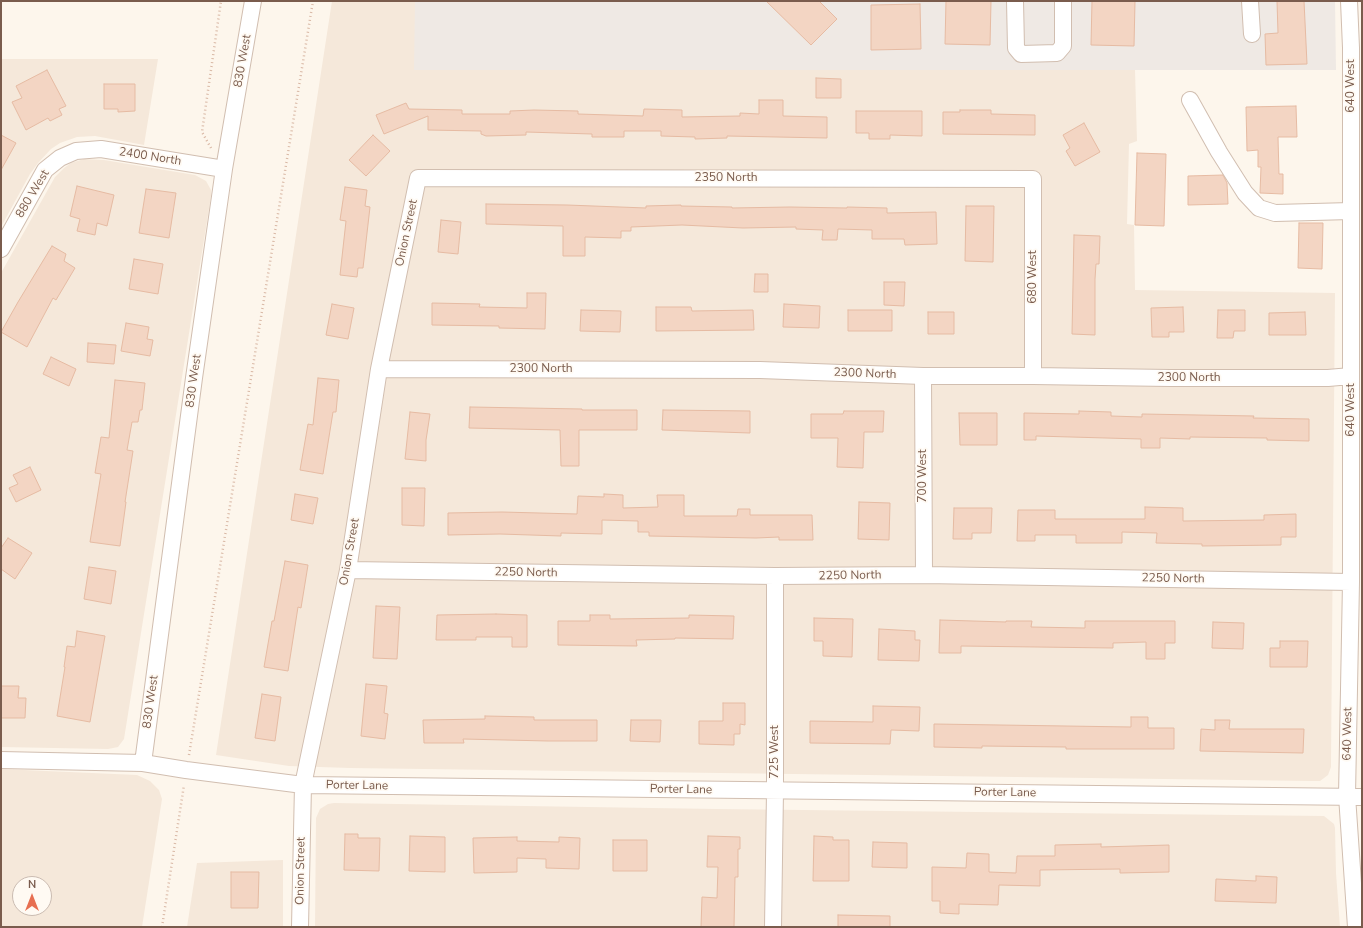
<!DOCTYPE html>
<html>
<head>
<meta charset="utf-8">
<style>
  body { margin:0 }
  #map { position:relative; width:1363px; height:928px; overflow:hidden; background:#fdf6ec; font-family:"Nunito Sans",sans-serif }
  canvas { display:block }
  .frame { position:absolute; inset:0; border:2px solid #7a5c4d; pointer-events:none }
  .north { position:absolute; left:12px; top:876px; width:40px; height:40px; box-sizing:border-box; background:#fffaf3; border:1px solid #cabbb1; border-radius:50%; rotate:0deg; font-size:11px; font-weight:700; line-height:16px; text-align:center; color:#7a5c4d }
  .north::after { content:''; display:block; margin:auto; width:14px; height:18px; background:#e76f51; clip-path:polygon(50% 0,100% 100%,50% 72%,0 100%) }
</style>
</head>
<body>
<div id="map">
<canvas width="1363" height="928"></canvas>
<div class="frame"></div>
<div class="north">N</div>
</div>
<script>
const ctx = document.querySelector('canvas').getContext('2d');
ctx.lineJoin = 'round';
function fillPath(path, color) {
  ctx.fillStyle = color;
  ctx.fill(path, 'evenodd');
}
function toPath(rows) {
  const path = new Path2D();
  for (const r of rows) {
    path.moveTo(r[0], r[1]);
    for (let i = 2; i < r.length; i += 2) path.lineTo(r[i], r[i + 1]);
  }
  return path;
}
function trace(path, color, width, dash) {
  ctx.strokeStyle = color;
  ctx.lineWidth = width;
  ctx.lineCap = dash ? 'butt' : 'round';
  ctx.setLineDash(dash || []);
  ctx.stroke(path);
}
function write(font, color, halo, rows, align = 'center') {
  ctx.font = font + ' "Nunito Sans",sans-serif';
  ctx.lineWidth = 3.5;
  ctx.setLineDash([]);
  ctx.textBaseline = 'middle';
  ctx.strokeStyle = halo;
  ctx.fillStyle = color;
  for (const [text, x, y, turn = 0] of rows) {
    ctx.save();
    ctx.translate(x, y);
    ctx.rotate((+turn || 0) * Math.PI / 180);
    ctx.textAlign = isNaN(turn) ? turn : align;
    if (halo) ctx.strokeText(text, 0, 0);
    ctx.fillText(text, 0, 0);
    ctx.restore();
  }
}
fillPath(toPath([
  [332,1,415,1,415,70,1135,70,1137,141,1129,144,1127,224,1134,225,1135,290,1335,293,1331,762,1331,767,1328,775,1320,781,1312,781,350,768,289,766,216,755],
  [1,59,158,59,144,145,95,136,77,137,60,143,51,149,38,163,30,174,1,227],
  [84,159,104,160,195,175,206,181,211,190,211,196,124,739,118,747,108,749,1,747,1,273,55,177,64,168,71,163],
  [1,769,137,775,150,781,159,790,162,799,142,927,1,927],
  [20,884,44,884,44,908,20,908],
  [334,803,716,809,1324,816,1334,824,1335,828,1336,873,1340,927,315,927,316,818,320,809,328,804],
  [283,860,283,927,187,927,197,863]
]), '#f5e8da');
fillPath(toPath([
  [415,1,1335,1,1336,70,414,70]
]), '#efe9e4');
const building = toPath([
  [766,1,819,1,837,19,811,45,766,1],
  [946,1,991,1,990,45,945,44,946,1],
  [1092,1,1135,1,1134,46,1091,45,1092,1],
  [1277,1,1304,1,1307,64,1266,65,1265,34,1278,33,1277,1],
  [920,4,921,49,871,50,871,5,920,4],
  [47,70,66,106,59,109,62,115,50,121,48,118,26,130,12,102,22,98,16,86,47,70],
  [816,78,841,79,841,98,816,98,816,78],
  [104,84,135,84,135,111,118,112,118,109,104,109,104,84],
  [759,100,783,100,783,116,827,117,827,138,727,136,727,138,695,139,695,137,661,136,661,131,624,131,624,137,592,137,592,134,526,132,526,135,486,136,481,134,481,131,428,130,428,116,384,134,376,115,406,103,409,109,462,110,462,114,510,114,510,111,534,110,578,111,578,114,643,116,644,109,682,110,682,117,740,116,740,113,759,114,759,100],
  [1296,106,1297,137,1278,137,1279,174,1283,174,1283,194,1260,193,1261,167,1258,167,1258,150,1247,151,1246,107,1296,106],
  [960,110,991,110,991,114,1035,115,1035,135,943,134,943,112,960,112,960,110],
  [856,111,922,111,922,136,890,135,890,139,869,139,869,133,856,133,856,111],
  [1084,123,1100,152,1075,166,1066,151,1070,148,1063,135,1084,123],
  [1,135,16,143,1,170,1,135],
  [373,135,390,151,366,176,349,160,373,135],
  [1137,153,1166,154,1164,226,1135,225,1137,153],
  [1223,175,1227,183,1228,204,1188,205,1188,176,1223,175],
  [77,186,114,195,107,226,97,223,95,235,77,231,80,219,70,216,77,186],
  [345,187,367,190,365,206,370,207,363,268,358,268,357,277,340,275,346,221,340,220,345,187],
  [146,189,176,193,169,238,139,233,146,189],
  [486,204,567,205,646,208,646,206,681,205,681,206,732,207,732,208,790,207,847,208,847,207,887,208,887,213,936,212,937,244,905,245,904,239,872,239,872,230,838,229,837,240,822,240,823,230,796,229,796,227,743,228,682,225,631,227,631,231,621,231,621,238,585,237,585,256,563,256,563,226,486,224,486,204],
  [966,206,994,206,993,262,965,261,966,206],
  [441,220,461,222,458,254,438,252,441,220],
  [1299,223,1323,223,1322,269,1298,268,1299,223],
  [1074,235,1100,236,1099,264,1096,264,1095,279,1095,335,1072,334,1074,235],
  [52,246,66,254,64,261,75,268,56,300,53,298,27,347,1,332,18,302,52,246],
  [134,259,163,264,158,294,129,289,134,259],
  [755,274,768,274,768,292,754,292,755,274],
  [884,282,905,282,904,306,884,305,884,282],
  [527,293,546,293,545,329,499,328,499,326,432,325,432,303,480,304,479,307,527,308,527,293],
  [332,304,354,308,348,339,326,335,332,304],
  [784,304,820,306,819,328,783,327,784,304],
  [656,307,691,307,692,311,753,310,754,330,656,331,656,307],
  [1183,307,1184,332,1169,332,1169,337,1152,337,1151,308,1183,307],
  [581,310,621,311,620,332,580,331,581,310],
  [848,310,892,310,892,331,848,331,848,310],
  [1218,310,1245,310,1245,331,1234,331,1233,338,1217,338,1218,310],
  [928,312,954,312,954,334,928,334,928,312],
  [1305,312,1306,335,1269,335,1269,313,1305,312],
  [126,323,149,327,147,339,153,340,150,356,121,351,126,323],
  [88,343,116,345,114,364,87,362,88,343],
  [51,357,76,369,69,386,43,374,51,357],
  [318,378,339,380,336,412,333,412,323,474,300,470,308,424,313,425,318,378],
  [115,380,145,383,142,410,140,410,138,422,132,422,127,450,133,451,125,502,126,502,120,546,90,542,101,474,95,473,101,437,109,438,115,380],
  [470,407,582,409,582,410,637,410,637,430,579,430,579,466,561,466,560,430,469,428,470,407],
  [663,410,750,411,750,433,662,430,663,410],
  [844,411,884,411,883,432,864,432,863,468,837,467,838,438,811,438,811,414,843,414,844,411],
  [1079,411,1111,412,1111,416,1142,417,1142,414,1254,416,1253,418,1309,419,1309,441,1267,440,1267,438,1190,437,1190,439,1160,438,1160,448,1141,448,1141,439,1036,436,1036,440,1024,440,1024,413,1079,414,1079,411],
  [410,412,430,414,426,440,426,461,405,459,410,412],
  [959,413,997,413,997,445,960,445,959,413],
  [30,467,41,490,16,502,9,488,18,484,13,475,30,467],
  [402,488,425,488,424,526,402,525,402,488],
  [295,494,318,498,313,524,291,520,295,494],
  [604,494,623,495,623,508,658,507,657,495,684,495,684,516,737,516,738,509,750,509,750,515,812,515,813,540,779,540,779,537,756,538,649,536,649,532,638,532,638,521,602,520,602,534,561,533,561,536,500,534,448,535,448,513,502,512,577,514,578,496,604,497,604,494],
  [859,502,890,503,889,540,858,539,859,502],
  [1145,507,1183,508,1183,521,1264,520,1264,515,1296,514,1296,537,1281,537,1281,545,1202,546,1202,544,1156,543,1157,533,1122,532,1122,543,1076,543,1076,535,1035,535,1035,541,1017,541,1018,510,1055,510,1055,519,1145,519,1145,507],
  [954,508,992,508,991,533,972,533,972,539,953,539,954,508],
  [8,538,32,553,15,579,1,569,1,548,8,538],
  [285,561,308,565,301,608,298,607,288,671,264,667,272,621,274,621,285,561],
  [89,567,116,571,111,604,84,599,89,567],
  [376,606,400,607,397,659,373,658,376,606],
  [496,614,527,615,527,647,512,647,512,637,476,637,476,640,436,640,437,615,496,614],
  [590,615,610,615,610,619,689,618,689,615,734,616,733,639,675,638,675,639,636,640,637,646,558,645,558,621,590,621,590,615],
  [814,618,853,619,852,657,823,656,823,641,814,641,814,618],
  [940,620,1006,622,1006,621,1032,621,1031,627,1085,628,1085,621,1175,621,1175,643,1165,643,1165,659,1146,659,1146,642,1113,643,1113,648,961,646,961,653,939,653,940,620],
  [1213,622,1244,623,1243,649,1212,648,1213,622],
  [879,629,915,631,915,640,920,640,919,661,878,660,879,629],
  [77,631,105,636,90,722,57,716,65,667,64,667,67,646,75,647,77,631],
  [1280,641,1308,641,1307,667,1270,667,1270,648,1280,648,1280,641],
  [366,684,387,686,384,713,388,714,385,739,361,736,366,684],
  [1,686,19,686,18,698,26,698,25,718,1,718,1,686],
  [262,694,281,697,275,741,255,738,262,694],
  [723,703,745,703,745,725,740,724,740,734,734,734,734,745,699,744,699,721,723,721,723,703],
  [873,706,920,707,919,731,891,730,890,744,810,743,810,721,873,722,873,706],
  [485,716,534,717,534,720,597,720,597,741,548,741,463,739,464,743,424,743,423,720,485,719,485,716],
  [1131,717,1148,717,1148,728,1174,728,1174,749,1066,749,1066,747,982,746,982,748,934,747,934,724,1131,727,1131,717],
  [631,720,661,720,660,742,630,741,631,720],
  [1215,720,1230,720,1229,729,1304,729,1303,753,1200,751,1201,729,1215,730,1215,720],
  [345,834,358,834,358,838,380,838,379,871,344,870,345,834],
  [410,836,445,837,445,872,409,871,410,836],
  [708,836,740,837,740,849,738,849,738,877,735,877,734,927,701,927,702,897,717,898,718,867,707,867,708,836],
  [814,836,833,837,833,840,849,840,849,881,813,881,814,836],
  [517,837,517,841,559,842,559,837,580,838,579,869,546,868,546,859,517,858,517,872,474,873,473,838,517,837],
  [613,840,647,840,647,871,613,871,613,840],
  [873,842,907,843,907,868,872,867,873,842],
  [1101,844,1101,847,1169,845,1169,872,1120,873,1120,869,1040,870,1040,886,999,885,998,905,959,904,959,914,940,913,940,901,932,901,932,867,966,868,967,853,989,854,989,872,1016,873,1017,856,1055,856,1055,845,1101,844],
  [231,872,259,872,258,908,231,908,231,872],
  [1256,876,1277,877,1276,903,1215,901,1216,879,1256,881,1256,876],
  [838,915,890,916,890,927,838,927,838,915]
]);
fillPath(building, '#f3d5c3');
trace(building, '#e6bba3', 1);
const minor = toPath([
  [1015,1,1016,48,1021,54,1057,53,1063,46,1063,1],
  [1250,1,1252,34],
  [1349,1,1351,48,1351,582,1347,796,1356,927],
  [1190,100,1219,152,1245,193,1259,208,1275,213,1351,211],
  [1,249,45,170,60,158,76,151,101,149,224,169],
  [379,369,760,370,923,376,1033,376,1170,378,1328,378,1351,376],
  [923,376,924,575],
  [348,570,775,576,924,575,1351,582],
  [1,760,143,763,186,770,303,785,1362,797],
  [143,763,194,378,224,169,253,1],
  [300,927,303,785,348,570,379,369,418,178,1033,179,1033,376],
  [773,927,775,791,775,576]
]);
trace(minor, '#d1beb0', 18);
trace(toPath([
  [211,148,202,132,221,1],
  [189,755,313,1],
  [162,927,184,785]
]), '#d9b8a5', 2.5, [1, 3]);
trace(minor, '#fff', 16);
write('12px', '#7a5c4d', '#fffaf3', [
  ["830 West",243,61,-80],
  ["640 West",1351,86,-90],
  ["2400 North",150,157,9],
  ["2350 North",726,178],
  ["880 West",33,194,-59],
  ["Onion Street",407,233,-78],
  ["680 West",1033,277,-90],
  ["2300 North",541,369],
  ["2300 North",865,374,2],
  ["2300 North",1189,378],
  ["830 West",194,381,-82],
  ["640 West",1351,410,-90],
  ["700 West",923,476,-90],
  ["Onion Street",350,552,-80],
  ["2250 North",526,573,1],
  ["2250 North",850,576,-1],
  ["2250 North",1173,579,1],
  ["830 West",151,702,-82],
  ["640 West",1348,734,-89],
  ["725 West",775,752,-90],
  ["Porter Lane",357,786,1],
  ["Porter Lane",681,790,1],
  ["Porter Lane",1005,793,1],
  ["Onion Street",301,871,-89]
]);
</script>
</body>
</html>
